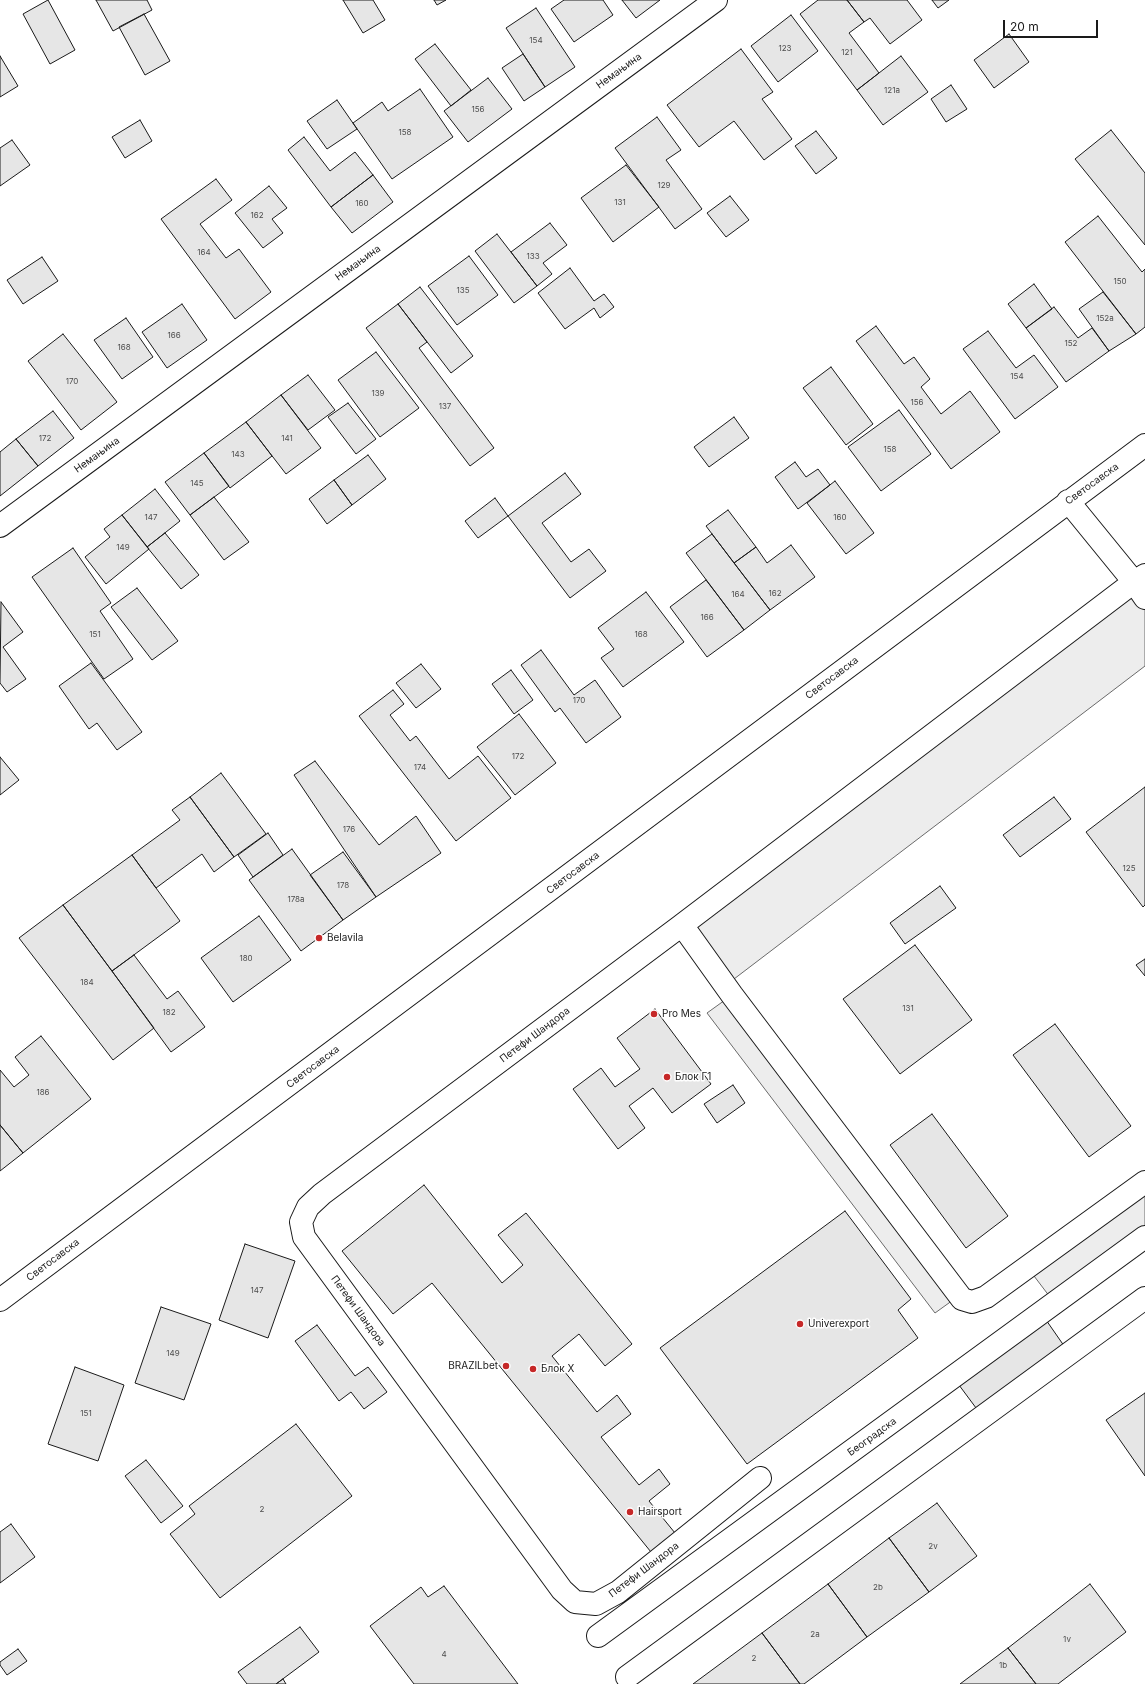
<!DOCTYPE html>
<html>
<head>
<meta charset="utf-8">
<style>
  body { margin:0 }
  #map { position:relative; width:1145px; height:1684px; overflow:hidden; background:#fff; font-family:Inter,sans-serif }
  canvas { display:block }
  .scale { position:absolute; left:1003px; top:20px; width:95px; height:18px; box-sizing:border-box; border:2px solid #1a1a1a; border-top:0; padding-left:5px; font-size:12px; line-height:14px; white-space:nowrap; color:#1a1a1a; -webkit-text-stroke:3px #fff; paint-order:stroke }
</style>
</head>
<body>
<div id="map">
<canvas width="1145" height="1684"></canvas>
<div class="scale">20 m</div>
</div>
<script>
const ctx = document.querySelector('canvas').getContext('2d');
ctx.lineJoin = 'round';
function fillPath(path, color) {
  ctx.fillStyle = color;
  ctx.fill(path, 'evenodd');
}
function toPath(rows) {
  const path = new Path2D();
  for (const r of rows) {
    path.moveTo(r[0], r[1]);
    for (let i = 2; i < r.length; i += 2) path.lineTo(r[i], r[i + 1]);
  }
  return path;
}
function trace(path, color, width, dash) {
  ctx.strokeStyle = color;
  ctx.lineWidth = width;
  ctx.lineCap = dash ? 'butt' : 'round';
  ctx.setLineDash(dash || []);
  ctx.stroke(path);
}
function write(font, color, halo, rows, align = 'center') {
  ctx.font = font + ' Inter,sans-serif';
  ctx.lineWidth = 3;
  ctx.setLineDash([]);
  ctx.textBaseline = 'middle';
  ctx.strokeStyle = halo;
  ctx.fillStyle = color;
  for (const [text, x, y, turn = 0] of rows) {
    ctx.save();
    ctx.translate(x, y);
    ctx.rotate((+turn || 0) * Math.PI / 180);
    ctx.textAlign = isNaN(turn) ? turn : align;
    if (halo) ctx.strokeText(text, 0, 0);
    ctx.fillText(text, 0, 0);
    ctx.restore();
  }
}
const parking = toPath([
  [1133,590,1145,605,1145,666,734,979,693,926,1133,590],
  [732,995,960,1295,935,1313,707,1013,732,995],
  [1145,1190,1145,1234,1053,1301,1031,1272,1145,1190]
]);
fillPath(parking, '#ededed');
trace(parking, '#6a6a6a', 1);
const building = toPath([
  [48,0,75,50,50,64,23,14,48,0],
  [96,0,147,0,152,10,113,31,96,0],
  [343,0,373,0,385,20,363,33,343,0],
  [434,0,446,0,437,5,434,0],
  [564,0,603,0,613,15,574,42,551,9,564,0],
  [622,0,660,0,636,18,622,0],
  [818,0,847,0,864,22,849,33,879,73,857,90,800,14,818,0],
  [847,0,907,0,922,20,890,44,870,18,864,22,847,0],
  [932,0,949,0,938,8,932,0],
  [536,8,575,67,545,87,506,28,536,8],
  [144,14,170,61,145,75,119,27,144,14],
  [791,15,818,51,778,82,751,46,791,15],
  [1009,34,1029,62,994,88,974,60,1009,34],
  [435,44,471,90,451,106,415,59,435,44],
  [741,49,773,92,762,99,792,139,764,160,734,121,699,147,667,105,741,49],
  [523,54,545,87,524,101,502,68,523,54],
  [0,56,18,86,0,97,0,56],
  [901,56,928,92,883,125,857,90,901,56],
  [488,78,512,109,468,142,444,111,488,78],
  [951,85,967,109,946,122,931,99,951,85],
  [420,89,453,137,392,179,353,123,382,102,388,111,420,89],
  [337,100,357,129,327,149,307,121,337,100],
  [657,117,681,150,666,160,702,209,675,229,615,148,657,117],
  [140,120,152,141,125,158,112,137,140,120],
  [1111,130,1145,173,1145,245,1075,159,1111,130],
  [816,131,837,158,816,174,795,146,816,131],
  [304,137,330,171,355,152,373,175,331,207,288,150,304,137],
  [12,140,30,165,0,186,0,148,12,140],
  [626,165,659,207,613,242,581,198,626,165],
  [373,175,393,202,352,233,331,207,373,175],
  [216,179,232,200,200,224,226,258,239,249,271,292,235,319,161,219,216,179],
  [269,186,287,208,272,219,283,233,263,248,235,213,269,186],
  [730,196,749,220,726,237,707,213,730,196],
  [1098,216,1142,272,1145,269,1145,327,1136,334,1065,242,1098,216],
  [550,223,567,245,543,263,552,274,537,286,511,252,550,223],
  [497,234,537,286,514,303,475,251,497,234],
  [469,256,498,295,457,325,428,286,469,256],
  [42,257,58,281,23,304,7,280,42,257],
  [570,268,594,301,604,294,614,307,600,318,594,308,565,329,538,293,570,268],
  [1034,284,1052,309,1026,328,1008,304,1034,284],
  [420,287,473,356,451,373,398,304,420,287],
  [1103,292,1136,334,1109,351,1079,309,1103,292],
  [182,304,207,340,167,368,142,332,182,304],
  [398,304,427,342,419,348,494,448,470,466,366,328,398,304],
  [1054,307,1078,338,1092,328,1109,351,1066,382,1026,328,1054,307],
  [126,318,153,357,122,379,94,340,126,318],
  [876,326,904,364,914,357,930,379,921,387,941,414,970,391,1000,432,951,469,856,341,876,326],
  [988,331,1016,368,1034,355,1058,387,1015,419,963,349,988,331],
  [63,334,117,402,81,430,28,361,63,334],
  [376,352,419,408,380,437,338,380,376,352],
  [831,367,873,424,846,445,803,388,831,367],
  [308,375,335,410,308,430,281,395,308,375],
  [281,395,321,448,286,474,246,422,281,395],
  [348,403,376,439,356,454,328,417,348,403],
  [899,410,931,454,881,491,848,447,899,410],
  [53,411,74,438,38,466,16,439,53,411],
  [734,417,749,438,709,467,694,447,734,417],
  [246,422,272,456,230,488,204,453,246,422],
  [16,439,38,466,0,496,0,452,16,439],
  [204,453,229,486,190,515,165,482,204,453],
  [368,455,386,479,352,505,334,480,368,455],
  [795,462,806,477,818,469,830,485,798,509,775,477,795,462],
  [565,473,581,494,542,523,571,562,589,549,606,571,570,598,508,516,565,473],
  [334,480,352,505,327,524,309,499,334,480],
  [835,481,874,533,846,554,807,503,835,481],
  [155,489,180,521,147,547,122,515,155,489],
  [214,497,249,542,224,560,190,515,214,497],
  [495,498,508,516,478,538,465,521,495,498],
  [728,510,756,547,734,563,706,526,728,510],
  [122,515,149,549,106,584,85,557,110,537,104,529,122,515],
  [165,533,199,575,181,589,147,547,165,533],
  [712,534,770,610,744,630,686,553,712,534],
  [791,545,815,577,770,610,734,563,756,547,767,563,791,545],
  [73,548,111,603,100,611,133,659,104,679,32,577,73,548],
  [706,580,744,630,707,657,670,607,706,580],
  [137,588,178,641,152,660,111,607,137,588],
  [646,592,684,642,623,687,601,658,614,649,598,628,646,592],
  [1,602,23,632,3,647,26,679,7,692,0,683,1,602],
  [541,650,574,695,595,680,621,717,586,743,560,708,555,712,521,665,541,650],
  [91,663,142,732,117,750,97,723,89,729,59,686,91,663],
  [421,664,441,689,416,708,396,683,421,664],
  [511,670,533,700,514,714,492,684,511,670],
  [393,690,404,704,390,715,410,741,416,736,449,779,478,756,511,798,456,841,359,716,393,690],
  [519,714,556,763,515,795,477,747,519,714],
  [0,757,19,780,0,795,0,757],
  [315,761,379,845,416,816,441,853,376,897,294,775,315,761],
  [221,773,266,834,234,857,190,797,221,773],
  [1145,787,1145,905,1143,907,1086,832,1145,787],
  [190,797,234,857,214,872,202,854,156,888,132,855,180,820,172,810,190,797],
  [1054,797,1071,819,1020,857,1003,835,1054,797],
  [268,833,283,855,253,877,238,855,268,833],
  [292,849,343,920,301,951,249,880,292,849],
  [343,852,376,897,343,920,310,875,343,852],
  [132,855,180,921,112,971,63,905,132,855],
  [940,886,956,908,905,944,890,923,940,886],
  [63,905,154,1028,113,1060,19,938,63,905],
  [259,916,291,960,233,1002,201,958,259,916],
  [915,945,972,1020,900,1074,843,999,915,945],
  [134,955,167,999,178,991,205,1027,171,1052,112,971,134,955],
  [1145,959,1145,976,1136,965,1145,959],
  [655,1009,711,1084,672,1113,653,1088,629,1106,645,1128,618,1149,573,1089,601,1068,615,1087,640,1069,617,1038,655,1009],
  [1055,1024,1131,1126,1089,1157,1013,1055,1055,1024],
  [41,1036,91,1099,23,1153,0,1125,0,1070,14,1087,29,1075,15,1057,41,1036],
  [733,1085,745,1103,717,1123,704,1104,733,1085],
  [932,1114,1008,1216,966,1248,890,1145,932,1114],
  [0,1125,23,1153,0,1171,0,1125],
  [424,1185,502,1283,523,1265,498,1235,526,1213,632,1344,605,1366,579,1334,552,1356,597,1412,617,1395,631,1414,601,1437,639,1485,659,1469,670,1484,649,1501,675,1533,651,1552,432,1283,393,1314,342,1251,424,1185],
  [845,1211,911,1299,898,1310,918,1338,747,1464,660,1348,845,1211],
  [245,1244,295,1261,268,1338,219,1320,245,1244],
  [161,1307,211,1324,184,1400,135,1383,161,1307],
  [1044,1317,1069,1353,982,1416,956,1381,1044,1317],
  [317,1325,355,1376,368,1367,387,1392,364,1409,351,1392,339,1401,295,1341,317,1325],
  [75,1367,124,1385,98,1461,48,1444,75,1367],
  [1145,1393,1145,1476,1106,1420,1145,1393],
  [296,1424,352,1496,220,1598,170,1534,195,1514,189,1506,296,1424],
  [146,1460,183,1506,161,1523,125,1476,146,1460],
  [937,1503,977,1556,929,1592,889,1538,937,1503],
  [11,1524,35,1557,0,1583,0,1532,11,1524],
  [889,1538,929,1592,867,1637,828,1584,889,1538],
  [828,1584,867,1637,804,1684,800,1684,762,1633,828,1584],
  [1090,1584,1126,1632,1058,1684,1036,1684,1008,1648,1090,1584],
  [444,1586,518,1684,414,1684,370,1626,421,1587,428,1597,444,1586],
  [300,1627,319,1652,276,1684,247,1684,238,1672,300,1627],
  [762,1633,800,1684,693,1684,762,1633],
  [1008,1648,1036,1684,960,1684,1008,1648],
  [18,1649,27,1661,7,1675,0,1665,0,1662,18,1649],
  [283,1679,286,1684,276,1684,283,1679]
]);
fillPath(building, '#e6e6e6');
trace(building, '#1a1a1a', 1);
const minor = toPath([
  [1068,501,1134,582,682,925,732,995,962,1299,972,1302,986,1297,1145,1182],
  [0,526,716,0],
  [1145,575,1134,582,1145,598],
  [682,925,322,1194,308,1207,301,1222,304,1237,562,1590,575,1602,596,1604,618,1592,760,1478],
  [0,1300,1145,445],
  [598,1636,1145,1237],
  [627,1677,1145,1298]
]);
trace(minor, '#1a1a1a', 24);
trace(minor, '#fff', 22);
for (const [x, y, r, color] of [
  [319,938,4,"#c62828"],
  [654,1014,4,"#c62828"],
  [667,1077,4,"#c62828"],
  [800,1324,4,"#c62828"],
  [506,1366,4,"#c62828"],
  [533,1369,4,"#c62828"],
  [630,1512,4,"#c62828"]
]) {
  const dot = new Path2D();
  dot.arc(x, y, r, 0, 2 * Math.PI);
  ctx.fillStyle = color;
  ctx.fill(dot);
  trace(dot, '#fff', 1.5);
}
write('8px', '#4d4d4d', null, [
  ["154",536,41],
  ["123",785,49],
  ["121",847,53],
  ["121a",892,91],
  ["156",478,110],
  ["158",405,133],
  ["129",664,186],
  ["131",620,203],
  ["160",362,204],
  ["162",257,216],
  ["164",204,253],
  ["133",533,257],
  ["150",1120,282],
  ["135",463,291],
  ["152a",1105,319],
  ["166",174,336],
  ["152",1071,344],
  ["168",124,348],
  ["154",1017,377],
  ["170",72,382],
  ["139",378,394],
  ["156",917,403],
  ["137",445,407],
  ["172",45,439],
  ["141",287,439],
  ["158",890,450],
  ["143",238,455],
  ["145",197,484],
  ["147",151,518],
  ["160",840,518],
  ["149",123,548],
  ["162",775,594],
  ["164",738,595],
  ["166",707,618],
  ["151",95,635],
  ["168",641,635],
  ["170",579,701],
  ["172",518,757],
  ["174",420,768],
  ["176",349,830],
  ["125",1129,869],
  ["178",343,886],
  ["178a",296,900],
  ["180",246,959],
  ["184",87,983],
  ["131",908,1009],
  ["182",169,1013],
  ["186",43,1093],
  ["147",257,1291],
  ["149",173,1354],
  ["151",86,1414],
  ["2",262,1510],
  ["2v",933,1547],
  ["2b",878,1588],
  ["2a",815,1635],
  ["1v",1067,1640],
  ["4",444,1655],
  ["2",754,1659],
  ["1b",1003,1666]
]);
write('10px', '#1a1a1a', '#fff', [
  ["Немањина",619,71,-36],
  ["Немањина",358,263,-36],
  ["Немањина",97,455,-36],
  ["Светосавска",1092,484,-36],
  ["Светосавска",832,678,-37],
  ["Светосавска",573,873,-37],
  ["Петефи Шандора",535,1035,-37],
  ["Светосавска",313,1067,-37],
  ["Светосавска",53,1260,-37],
  ["Петефи Шандора",358,1311,54],
  ["Београдска",872,1437,-36],
  ["Петефи Шандора",644,1570,-37]
]);
write('10px', '#1a1a1a', '#fff', [
  ["Belavila",327,938],
  ["Pro Mes",662,1014],
  ["Блок Г1",675,1077],
  ["Univerexport",808,1324],
  ["BRAZILbet",498,1366,"right"],
  ["Блок Х",541,1369],
  ["Hairsport",638,1512]
], 'left');
</script>
</body>
</html>
